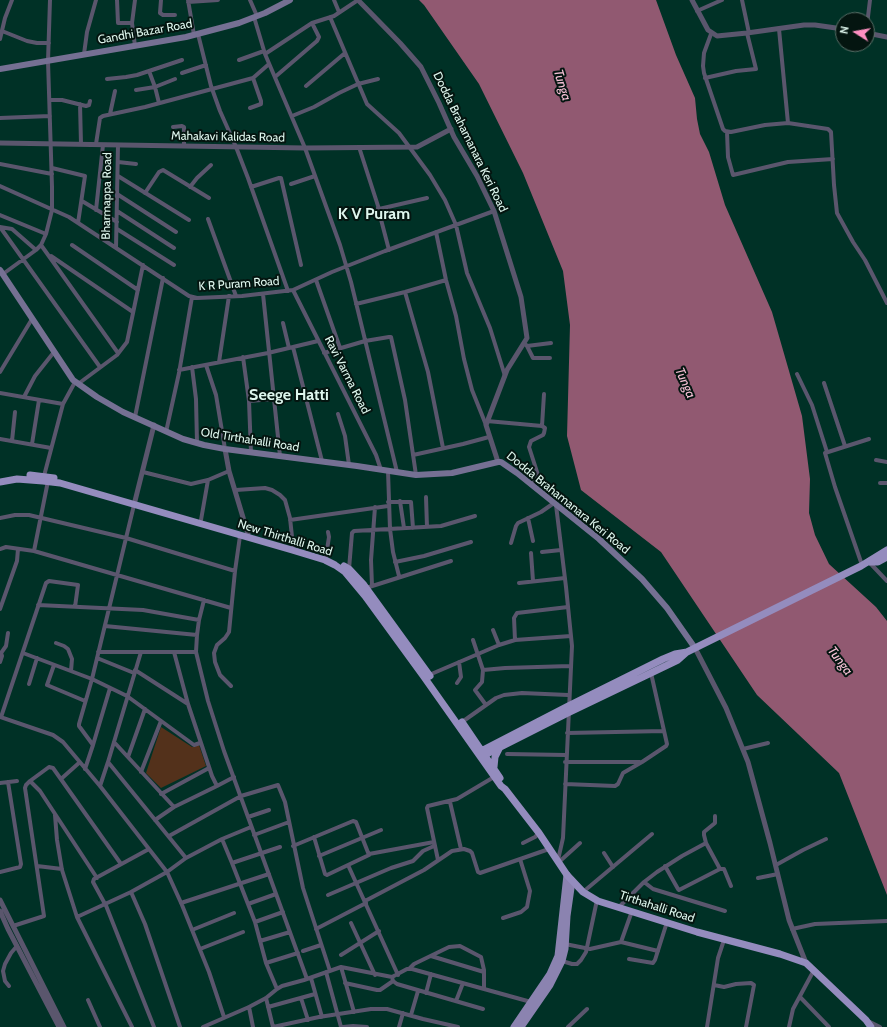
<!DOCTYPE html>
<html>
<head>
<meta charset="utf-8">
<style>
  body { margin:0 }
  #map { position:relative; width:887px; height:1027px; overflow:hidden; background:#003126; font-family:Cabin,sans-serif }
  canvas { display:block }
  .north { position:absolute; left:835px; top:12px; width:40px; height:40px; box-sizing:border-box; background:#041510; border:1px solid #5b6f68; border-radius:50%; rotate:281deg; font-size:11px; font-weight:700; line-height:16px; text-align:center; color:#def6ed }
  .north::after { content:''; display:block; margin:auto; width:14px; height:18px; background:#fd8fc1; clip-path:polygon(50% 0,100% 100%,50% 72%,0 100%) }
</style>
</head>
<body>
<div id="map">
<canvas width="887" height="1027"></canvas>
<div class="north">N</div>
</div>
<script>
const ctx = document.querySelector('canvas').getContext('2d');
ctx.lineJoin = 'round';
function fillPath(path, color) {
  ctx.fillStyle = color;
  ctx.fill(path, 'evenodd');
}
function toPath(rows) {
  const path = new Path2D();
  for (const r of rows) {
    path.moveTo(r[0], r[1]);
    for (let i = 2; i < r.length; i += 2) path.lineTo(r[i], r[i + 1]);
  }
  return path;
}
function trace(path, color, width, dash) {
  ctx.strokeStyle = color;
  ctx.lineWidth = width;
  ctx.lineCap = dash ? 'butt' : 'round';
  ctx.setLineDash(dash || []);
  ctx.stroke(path);
}
function write(font, color, halo, rows, align = 'center') {
  ctx.font = font + ' Cabin,sans-serif';
  ctx.lineWidth = 4;
  ctx.setLineDash([]);
  ctx.textBaseline = 'middle';
  ctx.strokeStyle = halo;
  ctx.fillStyle = color;
  for (const [text, x, y, turn = 0] of rows) {
    ctx.save();
    ctx.translate(x, y);
    ctx.rotate((+turn || 0) * Math.PI / 180);
    ctx.textAlign = isNaN(turn) ? turn : align;
    if (halo) ctx.strokeText(text, 0, 0);
    ctx.fillText(text, 0, 0);
    ctx.restore();
  }
}
fillPath(toPath([
  [161,727,192,747,199,745,206,766,161,788,146,773]
]), '#53311b');
fillPath(toPath([
  [419,0,656,0,676,55,695,98,697,119,700,134,709,152,725,205,772,312,802,416,810,479,809,513,815,535,829,564,876,607,887,621,887,895,839,773,757,695,661,552,581,490,567,436,570,325,563,271,523,173,479,84,424,5]
]), '#915971');
trace(toPath([
  [117,0,118,23,132,23],
  [135,0,132,23,135,46],
  [161,0,160,13,163,15,175,15],
  [188,0,194,35],
  [250,0,257,16],
  [334,0,339,12],
  [742,0,749,33],
  [188,2,218,0],
  [697,11,722,0],
  [254,17,265,54,305,148,340,245,351,282,397,472],
  [330,17,367,104,399,133,430,175,445,200,456,225,467,273,490,328,505,376],
  [867,25,870,0],
  [779,29,788,123],
  [2,31,27,41,37,43,49,43],
  [198,34,211,86,220,111,236,147,248,178,288,291],
  [711,34,704,53,703,66,704,73,723,129,725,131,731,132,765,125,788,123,828,129,831,132,834,185,837,213,853,242,865,260,887,303],
  [0,39,5,18,12,0],
  [84,54,87,32,96,0],
  [265,54,312,23,334,16,358,0],
  [239,60,264,51],
  [149,71,155,87,159,103],
  [182,73,206,65],
  [275,77,317,41,319,37,312,23],
  [705,78,736,71,756,69,747,33],
  [107,79,126,77,137,75,182,60],
  [306,86,345,53],
  [136,90,155,87,175,79],
  [50,100,62,100,86,106,89,105,90,101],
  [80,104,81,144],
  [250,108,261,104,261,101,253,78],
  [110,114,115,91],
  [292,116,314,107,339,93,358,84,378,79],
  [0,118,50,116],
  [173,127,182,126,184,127,184,146],
  [727,132,728,157,733,175,788,162,833,159],
  [96,144,100,118,103,116,145,107,253,78,269,64],
  [359,147,379,209,427,198],
  [118,162,136,164],
  [0,164,52,174],
  [52,168,85,176,78,223],
  [118,176,189,220],
  [291,184,315,176],
  [0,186,69,217,189,296,197,298,242,296,293,290,332,272,385,251,494,211],
  [190,187,197,178,211,165],
  [251,187,279,178,281,178,301,265],
  [145,193,159,172,163,170,209,198],
  [117,194,176,232],
  [82,201,117,222],
  [378,208,389,250],
  [96,210,103,145],
  [117,211,174,248],
  [0,215,46,234],
  [208,219,236,296],
  [0,227,100,367],
  [0,227,12,229,36,250],
  [117,229,174,265],
  [436,232,446,280,456,316,464,359,472,390,486,425],
  [41,245,118,353],
  [72,245,138,290],
  [116,248,118,145],
  [51,256,133,312],
  [3,274,36,250,41,245,46,234,52,210,52,187,48,61,50,0],
  [316,280,340,348],
  [293,290,376,455,381,470],
  [405,292,428,372,443,448],
  [263,294,280,456],
  [356,304,405,292,446,280],
  [283,323,289,348],
  [524,343,527,346,533,358,550,358],
  [527,346,551,343],
  [293,347,322,461],
  [324,353,365,341,389,337,391,337,405,400,416,475],
  [243,357,249,401,251,453],
  [219,362,229,296],
  [206,365,216,395,225,449],
  [192,367,196,399,197,443],
  [179,370,268,353,318,341],
  [0,372,32,319],
  [797,374,812,405,827,452],
  [824,383,845,446],
  [78,384,117,355,127,342,143,265],
  [0,393,63,404],
  [24,397,35,376,54,352],
  [249,401,273,399],
  [338,414,345,436,349,465],
  [135,417,163,278],
  [487,421,542,426],
  [166,432,179,373,192,297],
  [0,439,51,448],
  [12,441,15,412],
  [32,444,39,400],
  [413,455,463,444,489,437],
  [876,460,887,462],
  [388,471,390,529,393,552,399,576],
  [143,472,191,484,208,480,229,471],
  [44,476,63,404,75,382],
  [880,483,887,483],
  [531,485,537,478,538,475,529,447,531,441,543,435,544,433,545,428,542,426,544,394],
  [236,490,265,488,272,490,280,495,285,500,290,518,293,546],
  [426,497,427,527],
  [400,501,404,528],
  [388,502,411,502,413,528],
  [556,505,566,587,572,646,563,838,558,860],
  [0,518,15,515,29,515,126,538,235,571],
  [528,518,533,541],
  [201,520,208,480],
  [290,520,388,506],
  [511,543,516,526,518,523,541,512,554,503],
  [0,549,6,547,34,551,231,608],
  [34,551,48,481],
  [542,552,561,550],
  [531,553,533,581],
  [326,556,329,537,328,532],
  [395,562,424,556,471,542],
  [869,562,887,581],
  [862,565,835,487,825,453,869,439],
  [349,569,352,533,354,531,441,526,475,516],
  [519,583,565,578],
  [372,586,371,560,375,507],
  [366,588,451,561],
  [38,605,143,610,199,620],
  [0,609,17,561,18,549],
  [105,626,197,635,199,620,204,600],
  [493,630,499,645],
  [197,635,196,652,208,701,224,751,307,979],
  [473,640,483,670,482,682,475,690,486,705],
  [515,640,514,618,517,613,568,607],
  [56,643,64,646,68,649,72,659,71,671],
  [98,652,196,652],
  [174,652,188,704,212,776,217,786,234,777],
  [1,653,6,646,8,633],
  [23,653,92,679,127,696,194,745,200,743],
  [97,658,134,673],
  [0,662,2,656,1,653],
  [54,665,47,685,85,701],
  [135,670,188,704],
  [483,670,505,668,570,666],
  [429,675,499,645,515,640,571,636],
  [457,683,461,677,459,662],
  [29,684,37,658],
  [231,686,220,675,215,662,214,653,217,645,225,638,229,632,235,571,240,536],
  [0,717,53,735,63,742,100,786,149,849,167,872,182,905,209,972,224,1017],
  [1,717,46,583,49,581,78,585,75,607],
  [462,722,496,698,504,695,522,693,568,695],
  [567,733,664,731],
  [114,742,174,807],
  [93,745,110,688],
  [743,749,768,743],
  [507,754,566,755],
  [128,757,145,709],
  [108,762,186,858],
  [565,762,640,762],
  [85,769,93,745,79,726,79,724,92,679,134,505],
  [141,772,161,721],
  [61,779,80,762],
  [30,781,40,791,97,878],
  [0,783,17,781],
  [565,784,615,786,618,784,623,773,642,762,666,746,667,744,651,673],
  [100,786,108,762,141,652],
  [161,794,209,768],
  [450,802,461,849],
  [55,815,57,840,62,870,77,917,132,1027],
  [715,816,715,823,704,832,704,835,706,843,720,869,724,869,731,886],
  [248,817,269,810],
  [155,820,174,807,217,786],
  [254,835,289,822],
  [169,836,241,796,278,785,285,802,303,888,330,971],
  [222,839,232,863],
  [523,843,535,837,539,833],
  [293,846,353,821,356,822,369,855,327,875,325,874,314,837],
  [604,853,613,867],
  [369,854,434,842],
  [319,856,381,830],
  [438,860,427,808,428,806,457,799,494,777],
  [559,862,580,843],
  [348,865,398,975],
  [776,865,803,850,826,839],
  [37,866,62,869],
  [665,866,678,889,679,890,720,869],
  [0,872,20,867,21,864,8,782],
  [758,878,778,874],
  [644,882,653,889,725,911],
  [131,892,145,924,180,1027],
  [583,892,652,834],
  [328,895,391,868,413,861,423,851,434,846],
  [365,901,424,870,452,851,464,849,470,851,472,853,478,872,480,873,549,849],
  [105,903,154,1027],
  [181,903,269,874],
  [105,904,93,882,94,879,149,849],
  [248,904,276,894],
  [619,907,644,882,657,872,682,856,706,843],
  [77,917,131,892,167,872,186,858,222,839,251,827],
  [503,918,521,912,527,907,530,891,520,859],
  [255,922,283,912],
  [351,923,375,975],
  [13,926,44,916,25,788,26,785,30,781,49,767,53,768,121,864],
  [316,929,366,903],
  [792,929,815,924,887,921],
  [192,930,234,913],
  [260,941,290,932],
  [621,942,632,911],
  [565,944,590,949,621,942,658,951],
  [200,949,243,932],
  [303,951,321,945],
  [341,955,379,931],
  [431,956,484,972],
  [629,959,653,963,655,960,667,922],
  [562,961,572,964,577,964,581,960,586,952,597,900],
  [266,963,298,953],
  [341,967,354,1012],
  [410,968,414,964,449,947,460,946,481,957,484,970,484,989],
  [326,972,341,1027],
  [392,977,393,981,397,984,483,1009],
  [311,978,322,1017],
  [345,983,377,990,380,990,393,981],
  [714,985,724,987,736,984,751,983,754,985,746,1027],
  [9,986,5,981,3,971,5,964,11,953,17,946],
  [277,989,266,963,255,922,232,863,280,847],
  [426,993,431,974],
  [800,997,829,1027],
  [266,998,273,1027],
  [301,998,308,1020],
  [88,1000,100,1027],
  [456,1001,463,983],
  [249,1007,253,1027],
  [268,1007,315,994],
  [411,1015,418,991],
  [868,1021,880,1027],
  [203,1027,249,1007,266,998,277,989,282,986,304,980,341,967,392,977,407,969,412,969,531,1002],
  [273,1027,319,1017,371,1009,387,1009,423,1019,458,1027],
  [343,1027,353,1026,367,1027],
  [399,1027,403,1013],
  [568,1027,587,1009],
  [707,1027,718,958,724,940],
  [789,1027,793,1009,814,970]
]), '#5a566d', 4);
trace(toPath([
  [358,0,400,43,421,67,439,103,454,137,477,176,494,211,521,297,527,338,507,370,486,425,498,462],
  [692,0,708,30,717,36,747,33,804,25,815,25,843,29],
  [867,33,887,37],
  [0,143,305,148,417,147,451,129],
  [225,449,229,471,248,534],
  [134,505,154,425],
  [695,648,726,708,748,762,770,843,789,920,806,963],
  [0,900,64,1027],
  [0,911,8,929,59,1027]
]), '#5a566d', 5);
trace(toPath([
  [0,69,186,37,239,23,265,13,290,0],
  [0,270,73,380,97,397,123,412,183,439,204,445,225,449,357,466,416,475,452,473,498,462,501,462,517,473,599,539,642,579,667,608,695,648]
]), '#757093', 6);
trace(toPath([
  [514,1027,550,974,558,956,567,875],
  [521,1027,550,985,562,961,565,949,567,916,572,881]
]), '#8b83b0', 7);
trace(toPath([
  [30,475,54,478],
  [0,482,17,479,43,481,60,483,292,550,325,560,335,565,345,572,365,596,424,677,501,786,505,789,539,833,567,875,583,892,598,901,697,932,780,954,806,963,866,1020,871,1027],
  [868,562,878,562,887,557],
  [344,566,349,569,364,585,430,676],
  [462,722,500,778],
  [479,752,568,706,663,659,675,654,687,652,695,648,861,566,887,550],
  [483,756,568,713,678,660,687,652],
  [494,767,495,757,500,747]
]), '#948cbe', 7);
write('12px', '#def6ed', '#041510', [
  ["Gandhi Bazar Road",145,32,-10],
  ["Mahakavi Kalidas Road",228,137,1],
  ["Dodda Brahamanara Keri Road",470,142,64],
  ["Bharmappa Road",107,196,-89],
  ["K R Puram Road",239,284,-4],
  ["Ravi Varma Road",347,375,63],
  ["Old Tirthahalli Road",250,440,9],
  ["Dodda Brahamanara Keri Road",568,503,39],
  ["New Thirthalli Road",285,538,17],
  ["Tirthahalli Road",657,907,18]
]);
write('italic 13px', '#f6c1d6', '#041510', [
  ["Tunga",562,85,73],
  ["Tunga",685,383,66],
  ["Tunga",840,661,53]
]);
write('bold 16px', '#def6ed', '#041510', [
  ["K V Puram",374,214],
  ["Seege Hatti",289,395]
]);
</script>
</body>
</html>
